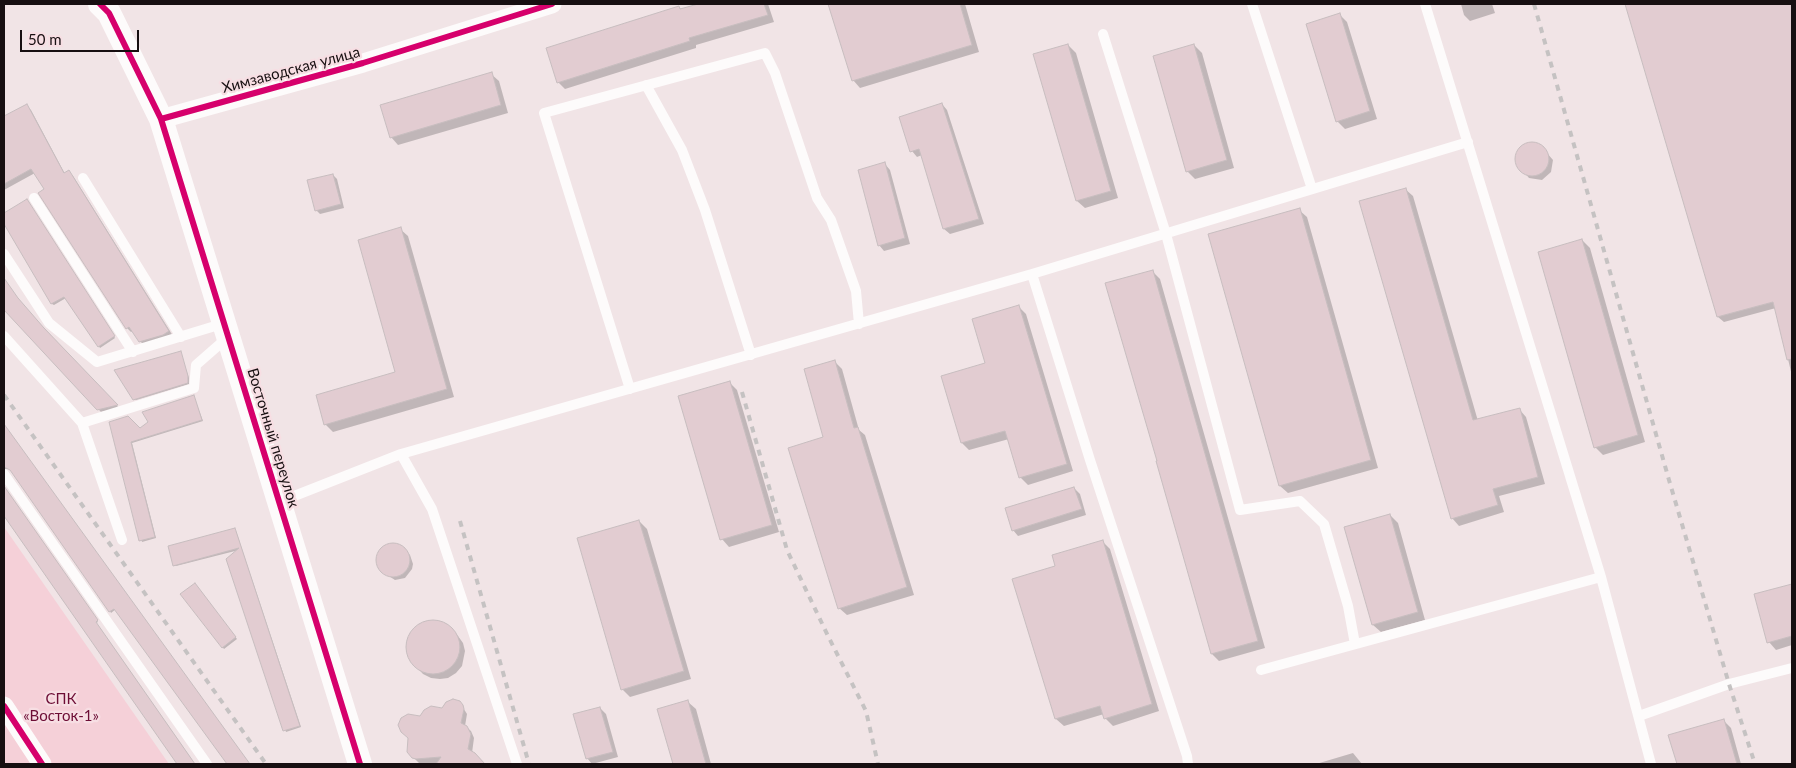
<!DOCTYPE html>
<html>
<head>
<meta charset="utf-8">
<style>
  body { margin:0 }
  #map { position:relative; width:1796px; height:768px; overflow:hidden; background:#f1e4e6; font-family:Lato,sans-serif }
  canvas { display:block }
  .frame { position:absolute; inset:0; border:5px solid #170f11; pointer-events:none }
  .scale { position:absolute; left:20px; top:30px; width:119px; height:22px; box-sizing:border-box; border:2px solid #170f11; border-top:0; padding-left:6px; font-size:15px; line-height:18px; white-space:nowrap; color:#170f11; -webkit-text-stroke:4px #f7dee3; paint-order:stroke }
</style>
</head>
<body>
<div id="map">
<canvas width="1796" height="768"></canvas>
<div class="frame"></div>
<div class="scale">50 m</div>
</div>
<script>
const ctx = document.querySelector('canvas').getContext('2d');
ctx.lineJoin = 'round';
function fillPath(path, color) {
  ctx.fillStyle = color;
  ctx.fill(path, 'evenodd');
}
function toPath(rows) {
  const path = new Path2D();
  for (const r of rows) {
    if (r.length === 3) {
      path.moveTo(r[0] + r[2], r[1]);
      path.arc(r[0], r[1], r[2], 0, 2 * Math.PI);
      continue;
    }
    path.moveTo(r[0], r[1]);
    for (let i = 2; i < r.length; i += 2) path.lineTo(r[i], r[i + 1]);
  }
  return path;
}
function trace(path, color, width, dash) {
  ctx.strokeStyle = color;
  ctx.lineWidth = width;
  ctx.lineCap = dash ? 'butt' : 'round';
  ctx.setLineDash(dash || []);
  ctx.stroke(path);
}
function write(font, color, halo, rows, align = 'center') {
  ctx.font = font + ' Lato,sans-serif';
  ctx.lineWidth = 4.5;
  ctx.setLineDash([]);
  ctx.textBaseline = 'middle';
  ctx.strokeStyle = halo;
  ctx.fillStyle = color;
  for (const [text, x, y, turn = 0] of rows) {
    ctx.save();
    ctx.translate(x, y);
    ctx.rotate((+turn || 0) * Math.PI / 180);
    ctx.textAlign = isNaN(turn) ? turn : align;
    if (halo) ctx.strokeText(text, 0, 0);
    ctx.fillText(text, 0, 0);
    ctx.restore();
  }
}
fillPath(toPath([
  [4,527,169,764,4,764]
]), '#f5d0d8');
fillPath(toPath([
  [703,4,768,4,774,22,696,45,696,48,565,89,558,82,679,7,682,10],
  [830,4,965,4,979,52,860,88,853,80],
  [1461,4,1492,4,1495,13,1470,21,1464,15],
  [1626,4,1792,4,1792,376,1776,308,1724,322,1718,317],
  [1339,14,1347,22,1377,119,1345,129,1337,121],
  [1068,45,1076,53,1118,198,1085,208,1077,201],
  [1194,45,1202,53,1234,168,1195,179,1187,171],
  [491,74,499,81,508,113,398,145,391,137],
  [942,104,947,110,984,224,950,234,944,229,922,155,917,157,912,151],
  [26,105,31,110,65,174,68,172,73,176,173,336,144,346,133,331,131,332,127,328,35,173,4,190,4,117],
  [1528,144,1540,145,1553,160,1551,172,1542,180,1529,178,1517,164,1518,152],
  [885,164,890,170,910,244,884,251,879,245],
  [333,175,337,179,344,208,320,214,316,210],
  [1405,189,1413,196,1478,421,1519,409,1526,417,1545,484,1499,496,1504,512,1459,526,1452,518],
  [27,201,115,338,100,348,66,298,54,305,52,304,4,222,4,214],
  [1299,210,1307,217,1378,468,1288,493,1280,486,1209,235],
  [400,229,408,236,454,397,333,432,325,424,397,373],
  [1582,240,1590,248,1645,442,1603,455,1595,447],
  [1152,271,1160,279,1265,648,1219,661,1212,654],
  [4,279,20,303,119,408,101,412,5,310,4,308],
  [1019,307,1026,314,1073,471,1028,485,1020,477,1009,439,969,450,962,443,943,377,987,364],
  [180,352,189,378,189,384,136,400,134,399],
  [834,361,842,369,859,430,865,435,914,595,847,615,839,608,825,438],
  [729,382,737,390,779,532,729,547,722,539],
  [194,397,203,421,132,443,156,538,142,542,110,423,140,430],
  [6,429,7,430,249,764,228,764,116,609,111,613,110,611,11,470,9,469,4,469,4,430],
  [4,487,98,622,96,623,195,764,178,764,4,514],
  [1074,488,1080,494,1086,515,1018,536,1013,530],
  [1390,515,1398,523,1425,620,1381,632,1373,625],
  [639,521,647,529,691,679,630,697,622,689],
  [236,531,301,727,286,732,227,559,239,550,176,566,174,565],
  [1102,541,1110,549,1159,711,1113,726,1105,718,1104,714,1064,726,1056,719,1014,580,1057,567],
  [392,544,402,547,410,555,413,564,412,569,405,578,395,580,381,571,377,561,377,556,383,548],
  [194,585,237,639,224,649,182,595],
  [1792,585,1792,645,1776,650,1769,642,1756,595],
  [430,622,445,625,458,636,463,643,465,651,462,666,456,673,448,678,440,679,431,678,423,674,411,661,408,653,407,644,410,635,415,629],
  [688,702,696,709,711,764,674,764,659,710],
  [462,706,467,714,465,726,471,731,474,738,472,753,481,761,481,764,420,764,408,752,420,717,443,709],
  [600,708,606,714,618,757,592,764,587,758],
  [1723,720,1731,728,1741,764,1678,764,1670,736],
  [1353,753,1362,764,1316,764]
]), '#0003');
const building = toPath([
  [698,4,764,4,768,15,689,38,690,41,557,83,546,48,679,6,680,9,698,4],
  [828,4,960,4,972,45,852,81,828,4],
  [1625,4,1792,4,1792,359,1787,360,1773,302,1717,317,1625,4],
  [1340,13,1370,111,1336,122,1306,24,1340,13],
  [1068,44,1111,191,1076,201,1033,54,1068,44],
  [1194,44,1227,160,1186,172,1153,56,1194,44],
  [492,72,501,105,390,138,380,105,492,72],
  [942,103,979,219,943,229,919,149,910,152,899,117,942,103],
  [27,104,64,173,69,170,169,331,163,335,139,342,129,327,126,329,38,193,44,189,31,169,4,184,4,116,27,104],
  [1532,159,17],
  [885,162,905,238,878,246,858,170,885,162],
  [333,174,341,204,315,211,307,180,333,174],
  [1406,188,1473,420,1520,408,1538,477,1493,489,1498,505,1451,519,1359,201,1406,188],
  [27,199,115,336,98,347,64,297,51,304,4,224,4,213,27,199],
  [1300,208,1371,460,1279,486,1208,234,1300,208],
  [401,227,447,389,324,425,316,395,395,372,358,240,401,227],
  [1582,239,1638,435,1594,448,1538,252,1582,239],
  [1153,270,1258,641,1211,654,1156,461,1157,461,1105,283,1153,270],
  [4,278,18,298,44,328,118,405,97,410,4,310,4,278],
  [1019,305,1067,464,1019,478,1005,431,961,443,941,376,985,363,972,319,1019,305],
  [181,351,188,376,188,383,133,400,114,370,181,351],
  [835,360,854,428,858,427,907,587,838,609,788,448,823,437,804,369,835,360],
  [730,381,772,525,720,540,678,396,730,381],
  [194,395,202,420,131,442,155,537,139,541,109,422,128,416,140,428,148,422,142,412,194,395],
  [4,424,250,764,227,764,114,609,109,612,10,470,4,467,4,424],
  [4,486,98,620,96,622,195,764,177,764,4,516,4,486],
  [1074,487,1082,509,1012,531,1005,508,1074,487],
  [1390,514,1418,612,1372,625,1344,527,1390,514],
  [639,520,684,671,621,690,577,538,639,520],
  [235,528,300,726,283,731,226,559,239,548,173,566,168,546,235,528],
  [1103,540,1152,704,1104,719,1100,706,1055,719,1012,579,1055,566,1052,555,1103,540],
  [393,560,17],
  [195,583,236,637,222,648,180,594,195,583],
  [1792,584,1792,636,1767,643,1754,594,1792,584],
  [433,647,27],
  [453,699,460,701,463,705,464,709,461,723,467,726,471,734,468,749,475,753,485,764,436,764,441,757,416,759,412,758,407,752,408,738,401,732,398,725,401,718,408,714,420,716,424,710,431,706,442,708,446,702,453,699],
  [688,700,706,764,673,764,657,709,688,700],
  [600,707,613,752,586,759,573,714,600,707],
  [1724,719,1737,764,1677,764,1668,735,1724,719]
]);
fillPath(building, '#e2ccd1');
trace(building, '#c7bdbf', 1);
trace(toPath([
  [1252,4,1312,189],
  [1425,4,1601,577,1651,764],
  [1103,34,1166,234,1240,510,1300,501,1324,524,1348,606,1355,644],
  [646,85,682,150,705,210,751,355],
  [83,178,181,337],
  [34,198,133,352],
  [4,254,49,323,97,362,225,323],
  [1032,274,1090,460,1187,756,1188,764],
  [4,336,82,423,122,540],
  [630,389,544,113,765,53,775,73,817,198,831,220,856,291,859,324],
  [82,423,194,388,196,365,228,337],
  [401,454,432,509,517,764],
  [4,474,207,764],
  [279,502,401,454,1032,274,1468,142],
  [1261,670,1601,577],
  [1639,716,1729,684,1792,668]
]), '#fdfbfb', 10);
trace(toPath([
  [161,119,363,63,552,4],
  [4,706,42,764]
]), '#fdfbfb', 19);
trace(toPath([
  [100,4,109,13,161,119,360,764]
]), '#fdfbfb', 24);
trace(toPath([
  [1534,4,1669,480,1729,684,1755,764],
  [742,392,787,550,828,636,866,711,878,764],
  [4,395,266,764],
  [460,521,529,764]
]), '#c5c2c2', 4, [6, 6]);
trace(toPath([
  [100,4,109,13,161,119,360,764],
  [161,119,363,63,552,4],
  [4,706,42,764]
]), '#d6006c', 6);
write('15px', '#170f11', '#f7dee3', [
  ["Химзаводская улица",291,70,-15],
  ["Восточный переулок",273,438,73]
]);
write('15px', '#6d0d35', '#f7dee3', [
  ["СПК",61,699],
  ["«Восток-1»",61,716]
]);
</script>
</body>
</html>
